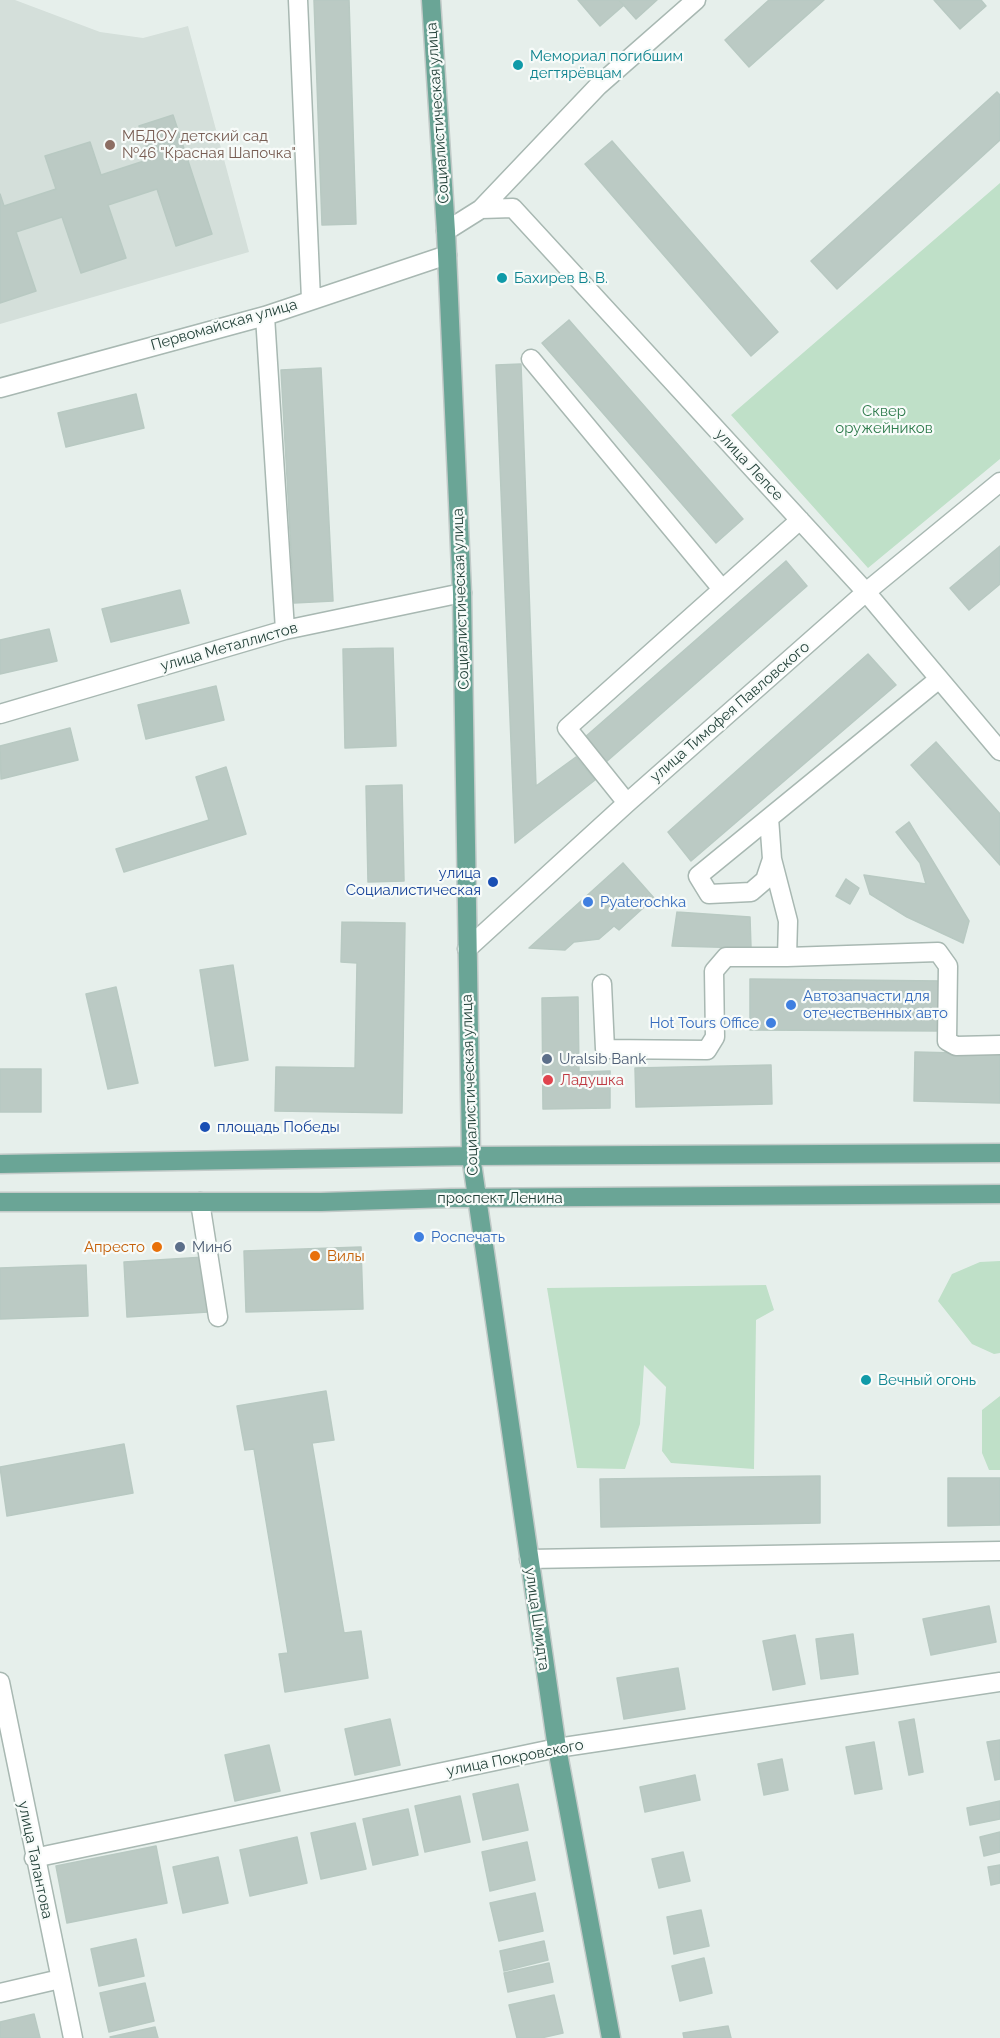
<!DOCTYPE html>
<html>
<head>
<meta charset="utf-8">
<style>
  body { margin:0 }
  canvas { display:block; background:#e6efeb }
</style>
</head>
<body>
<canvas width="1000" height="2038"></canvas>
<script>
const ctx = document.querySelector('canvas').getContext('2d');
ctx.lineJoin = 'round';
function fillPath(path, color) {
  ctx.fillStyle = color;
  ctx.fill(path, 'evenodd');
}
function toPath(rows) {
  const path = new Path2D();
  for (const r of rows) {
    path.moveTo(r[0], r[1]);
    for (let i = 2; i < r.length; i += 2) path.lineTo(r[i], r[i + 1]);
  }
  return path;
}
function trace(path, color, width, dash) {
  ctx.strokeStyle = color;
  ctx.lineWidth = width;
  ctx.lineCap = dash ? 'butt' : 'round';
  ctx.setLineDash(dash || []);
  ctx.stroke(path);
}
function write(font, color, halo, rows, align = 'center') {
  ctx.font = font + ' Raleway,sans-serif';
  ctx.lineWidth = 4.5;
  ctx.setLineDash([]);
  ctx.textBaseline = 'middle';
  ctx.strokeStyle = halo;
  ctx.fillStyle = color;
  for (const [text, x, y, turn = 0] of rows) {
    ctx.save();
    ctx.translate(x, y);
    ctx.rotate((+turn || 0) * Math.PI / 180);
    ctx.textAlign = isNaN(turn) ? turn : align;
    if (halo) ctx.strokeText(text, 0, 0);
    ctx.fillText(text, 0, 0);
    ctx.restore();
  }
}
fillPath(toPath([
  [0,0,15,0,100,32,143,38,188,26,249,252,0,324]
]), '#d4dfda');
fillPath(toPath([
  [1000,183,1000,459,868,568,731,415],
  [1000,1261,1000,1353,994,1354,972,1344,938,1301,952,1274,980,1262],
  [766,1285,774,1310,756,1320,754,1469,671,1463,662,1451,666,1387,644,1365,640,1424,625,1469,577,1468,547,1288],
  [1000,1396,1000,1470,989,1470,982,1453,982,1410]
]), '#bfe0c8');
const building = toPath([
  [314,0,349,0,356,224,322,225,314,0],
  [578,0,619,0,624,5,600,26,578,0],
  [619,0,657,0,636,19,619,0],
  [769,0,824,0,749,67,725,40,769,0],
  [934,0,981,0,986,6,960,29,934,0],
  [997,92,1000,95,1000,140,837,289,811,261,997,92],
  [173,115,212,234,176,246,157,189,108,205,126,258,81,273,62,217,16,232,36,291,0,303,0,194,4,206,56,189,45,156,90,142,101,175,150,159,139,126,173,115],
  [612,141,778,332,751,356,585,164,612,141],
  [569,320,743,519,716,543,542,343,569,320],
  [521,364,536,786,576,757,595,780,515,843,496,365,521,364],
  [321,368,333,601,294,603,281,370,321,368],
  [136,394,144,428,66,447,58,413,136,394],
  [1000,546,1000,584,969,610,950,588,1000,546],
  [786,561,807,586,606,762,584,738,786,561],
  [180,590,189,623,111,642,102,609,180,590],
  [49,629,57,661,0,674,0,640,49,629],
  [393,648,396,746,345,748,343,649,393,648],
  [868,654,896,685,691,861,668,832,868,654],
  [216,686,224,720,146,739,138,705,216,686],
  [70,728,78,760,1,779,0,746,70,728],
  [936,742,1000,814,1000,865,911,765,936,742],
  [226,767,246,834,124,872,116,849,209,820,196,777,226,767],
  [402,785,404,881,368,882,366,786,402,785],
  [909,822,969,921,963,943,907,917,870,894,864,875,926,884,920,863,896,832,909,822],
  [623,863,654,898,619,930,614,926,599,939,574,942,565,950,529,948,623,863],
  [846,879,859,888,850,904,836,896,846,879],
  [677,912,750,917,751,948,672,946,677,912],
  [342,922,405,923,402,1113,275,1111,276,1067,355,1068,357,963,341,962,342,922],
  [233,965,248,1060,215,1066,200,970,233,965],
  [750,979,942,981,942,1031,750,1030,750,979],
  [116,987,138,1083,108,1089,86,994,116,987],
  [578,997,579,1072,610,1071,610,1108,543,1109,542,998,578,997],
  [915,1052,1000,1054,1000,1103,914,1101,915,1052],
  [771,1065,772,1104,636,1107,635,1068,771,1065],
  [0,1069,41,1069,41,1112,0,1112,0,1069],
  [361,1247,363,1309,246,1312,244,1251,361,1247],
  [205,1257,208,1312,127,1317,124,1262,205,1257],
  [86,1265,88,1316,0,1319,0,1268,86,1265],
  [326,1391,334,1440,312,1443,344,1633,361,1631,368,1678,285,1692,279,1654,288,1653,254,1449,245,1450,237,1406,326,1391],
  [124,1444,133,1493,7,1516,0,1467,124,1444],
  [820,1476,820,1523,601,1527,600,1479,820,1476],
  [948,1478,1000,1478,1000,1525,948,1526,948,1478],
  [989,1606,996,1642,931,1655,923,1619,989,1606],
  [853,1634,858,1674,821,1679,816,1639,853,1634],
  [795,1635,805,1684,773,1690,763,1641,795,1635],
  [678,1668,685,1709,624,1719,617,1678,678,1668],
  [390,1719,400,1765,355,1775,345,1729,390,1719],
  [914,1719,923,1772,909,1775,899,1722,914,1719],
  [1000,1740,1000,1779,995,1780,987,1742,1000,1740],
  [874,1742,882,1789,855,1794,846,1747,874,1742],
  [269,1745,280,1791,235,1801,225,1755,269,1745],
  [782,1759,788,1790,764,1795,758,1764,782,1759],
  [695,1775,700,1800,645,1812,640,1787,695,1775],
  [518,1784,528,1830,483,1840,473,1794,518,1784],
  [460,1796,470,1842,425,1852,415,1806,460,1796],
  [1000,1801,1000,1819,970,1825,967,1808,1000,1801],
  [408,1809,418,1855,373,1865,363,1819,408,1809],
  [355,1823,366,1869,321,1879,311,1833,355,1823],
  [1000,1832,1000,1852,984,1856,980,1837,1000,1832],
  [297,1837,307,1883,250,1896,240,1850,297,1837],
  [527,1842,535,1880,490,1891,482,1852,527,1842],
  [156,1846,167,1903,67,1923,56,1866,156,1846],
  [683,1852,690,1881,659,1888,652,1859,683,1852],
  [218,1857,228,1903,183,1913,173,1867,218,1857],
  [1000,1865,1000,1883,991,1885,988,1867,1000,1865],
  [535,1893,543,1931,499,1941,490,1903,535,1893],
  [701,1910,709,1946,674,1954,667,1917,701,1910],
  [136,1939,144,1976,99,1986,91,1949,136,1939],
  [544,1941,548,1960,504,1971,500,1951,544,1941],
  [704,1958,712,1993,680,2001,672,1966,704,1958],
  [549,1963,553,1982,508,1992,504,1973,549,1963],
  [145,1983,154,2021,109,2032,100,1993,145,1983],
  [554,1995,563,2033,541,2038,517,2038,509,2005,554,1995],
  [34,2014,40,2038,0,2038,0,2022,34,2014],
  [728,2026,731,2038,684,2038,683,2033,728,2026],
  [155,2027,158,2038,111,2038,110,2037,155,2027]
]);
fillPath(building, '#bbcac4');
trace(building, '#b8c9c2', 1.5);
const minor = toPath([
  [298,0,311,299],
  [481,209,513,208,866,592,1000,751],
  [446,231,481,209,598,86,696,0],
  [265,316,285,630],
  [531,359,722,589],
  [0,388,265,316,447,255],
  [0,714,285,630,462,593],
  [627,803,567,728,800,520],
  [769,818,772,859,765,880,751,892,709,894,698,876,939,679],
  [467,949,627,803,866,592,1000,482],
  [787,957,938,952,948,966,947,1041,956,1046,1000,1045],
  [602,984,605,1049,707,1050,715,1037,714,971,726,957,787,957,788,921,772,859],
  [200,1202,218,1317],
  [529,1559,1000,1551],
  [0,1682,73,2038],
  [34,1858,557,1748,1000,1682],
  [0,1993,60,1979]
]);
const major = toPath([
  [431,0,446,231,462,593,471,1156,557,1748,611,2038],
  [0,1164,471,1156,1000,1153],
  [0,1202,321,1202,451,1198,1000,1194]
]);
trace(minor, '#a8b8b2', 21);
trace(major, '#c2cac8', 21);
trace(minor, '#fff', 18);
trace(major, '#6aa596', 18);
for (const [x, y, r, color] of [
  [518,65,6,"#0f9aa8"],
  [110,145,6,"#8d6e63"],
  [502,278,6,"#0f9aa8"],
  [493,882,6,"#1a4fb4"],
  [588,902,6,"#3f7fe0"],
  [791,1005,6,"#3f7fe0"],
  [771,1023,6,"#3f7fe0"],
  [547,1059,6,"#5c6f8a"],
  [548,1080,6,"#e0444e"],
  [205,1127,6,"#1a4fb4"],
  [419,1237,6,"#3f7fe0"],
  [157,1247,6,"#e8710a"],
  [180,1247,6,"#5c6f8a"],
  [315,1256,6,"#e8710a"],
  [866,1380,6,"#0f9aa8"]
]) {
  const dot = new Path2D();
  dot.arc(x, y, r, 0, 2 * Math.PI);
  ctx.fillStyle = color;
  ctx.fill(dot);
  trace(dot, '#f7fbf9', 2);
}
write('15px', '#0d838f', '#f7fbf9', [
  ["Мемориал погибшим",530,56],
  ["дегтярёвцам",530,73],
  ["Бахирев В. В.",514,278],
  ["Вечный огонь",878,1380]
], 'left');
write('15px', '#24423a', '#f7fbf9', [
  ["Социалистическая улица",438,113,-94],
  ["Первомайская улица",224,325,-16],
  ["улица Лепсе",749,465,47],
  ["Социалистическая улица",461,599,-92],
  ["улица Металлистов",229,647,-16],
  ["улица Тимофея Павловского",730,712,-41],
  ["Социалистическая улица",470,1085,-92],
  ["проспект Ленина",500,1198],
  ["улица Шмидта",537,1619,82],
  ["улица Покровского",515,1758,-11],
  ["улица Талантова",35,1860,78]
]);
write('15px', '#785e54', '#f7fbf9', [
  ["МБДОУ детский сад",122,136],
  ["№46 \"Красная Шапочка\"",122,153]
], 'left');
write('15px', '#2d7a4b', '#f7fbf9', [
  ["Сквер",884,411],
  ["оружейников",884,428]
]);
write('15px', '#164399', '#f7fbf9', [
  ["улица",481,873],
  ["Социалистическая",481,890],
  ["площадь Победы",217,1127,"left"]
], 'right');
write('15px', '#366cbe', '#f7fbf9', [
  ["Pyaterochka",600,902],
  ["Автозапчасти для",803,996],
  ["отечественных авто",803,1013],
  ["Hot Tours Office",759,1023,"right"],
  ["Роспечать",431,1237]
], 'left');
write('15px', '#4e5e75', '#f7fbf9', [
  ["Uralsib Bank",559,1059],
  ["Минб",192,1247]
], 'left');
write('15px', '#be3a42', '#f7fbf9', [
  ["Ладушка",560,1080]
], 'left');
write('15px', '#c56008', '#f7fbf9', [
  ["Апресто",145,1247],
  ["Вилы",327,1256,"left"]
], 'right');
</script>
</body>
</html>
